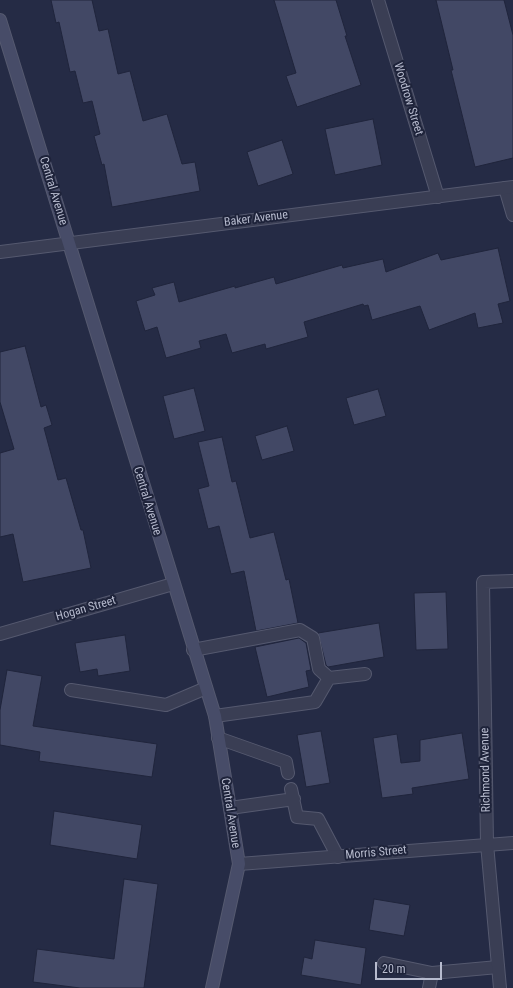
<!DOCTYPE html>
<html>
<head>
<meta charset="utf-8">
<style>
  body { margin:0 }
  #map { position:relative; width:513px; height:988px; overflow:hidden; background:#252b45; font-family:"Roboto Condensed",sans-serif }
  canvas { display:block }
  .scale { position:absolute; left:375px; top:962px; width:67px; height:18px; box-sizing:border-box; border:2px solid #b7bbce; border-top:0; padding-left:5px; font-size:12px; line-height:14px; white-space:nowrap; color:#b7bbce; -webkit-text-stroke:3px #1e233a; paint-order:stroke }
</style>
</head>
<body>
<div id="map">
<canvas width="513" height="988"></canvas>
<div class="scale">20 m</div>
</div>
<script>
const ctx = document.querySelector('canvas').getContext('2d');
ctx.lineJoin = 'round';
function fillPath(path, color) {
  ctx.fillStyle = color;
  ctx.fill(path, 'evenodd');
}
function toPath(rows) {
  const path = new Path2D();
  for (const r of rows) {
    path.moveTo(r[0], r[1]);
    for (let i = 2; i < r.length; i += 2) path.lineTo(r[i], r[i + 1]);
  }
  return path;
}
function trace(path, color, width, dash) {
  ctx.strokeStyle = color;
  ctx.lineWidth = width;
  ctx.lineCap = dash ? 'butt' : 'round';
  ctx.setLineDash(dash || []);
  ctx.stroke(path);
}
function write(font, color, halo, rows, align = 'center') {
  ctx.font = font + ' "Roboto Condensed",sans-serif';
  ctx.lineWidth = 4;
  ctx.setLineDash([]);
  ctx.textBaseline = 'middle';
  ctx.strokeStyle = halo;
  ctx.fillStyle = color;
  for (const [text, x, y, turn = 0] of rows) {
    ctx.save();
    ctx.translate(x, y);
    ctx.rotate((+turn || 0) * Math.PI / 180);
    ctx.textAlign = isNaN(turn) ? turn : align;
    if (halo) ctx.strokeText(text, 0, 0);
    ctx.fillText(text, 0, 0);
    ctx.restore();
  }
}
const building = toPath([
  [51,0,92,0,99,31,108,29,118,74,130,71,143,121,167,114,182,164,195,162,200,191,112,207,104,164,102,165,94,136,100,134,92,101,83,103,75,71,70,72,59,22,56,23,51,0],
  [274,0,336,0,347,36,345,36,361,85,297,107,286,76,296,73,274,0],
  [436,0,504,0,513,35,513,158,475,167,451,70,453,70,436,0],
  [373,119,382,165,335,175,325,129,373,119],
  [282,140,293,174,258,186,247,152,282,140],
  [498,248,510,301,498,304,503,323,478,328,475,313,429,330,420,306,372,320,368,305,364,306,363,304,304,322,308,337,266,349,265,344,232,353,226,334,199,341,201,348,166,358,157,327,145,331,136,301,155,295,152,288,174,282,179,302,235,286,235,288,274,277,276,284,342,265,343,268,383,259,386,272,438,253,441,260,498,248],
  [25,346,41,407,46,405,52,425,44,428,58,480,66,478,81,530,83,530,91,568,23,582,13,534,0,537,0,453,14,449,0,402,0,352,25,346],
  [194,388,205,431,174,439,163,396,194,388],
  [378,389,386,416,354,425,346,398,378,389],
  [287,426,294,451,262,460,255,436,287,426],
  [222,437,232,482,236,481,250,538,274,532,286,580,289,579,298,623,256,631,244,571,231,574,219,526,208,529,198,489,209,486,198,442,222,437],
  [446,592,448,649,416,650,414,593,446,592],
  [379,623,384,657,328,667,326,665,318,633,379,623],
  [125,635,130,671,98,676,97,669,80,672,75,643,125,635],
  [299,638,306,643,311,670,306,671,309,687,267,697,255,647,299,638],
  [7,670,42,676,33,726,157,744,152,777,39,761,40,752,0,745,0,710,7,670],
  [321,731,330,783,306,787,297,735,321,731],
  [462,733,469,779,412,788,413,794,382,798,373,738,397,734,401,763,420,761,420,740,462,733],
  [54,811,142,825,137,859,50,845,54,811],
  [124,879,158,884,144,988,80,988,33,982,37,949,114,959,124,879],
  [374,899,410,905,404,936,369,930,374,899],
  [315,940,366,948,361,985,301,975,304,957,312,959,315,940]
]);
fillPath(building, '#424865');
trace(building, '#20253c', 1);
const service = toPath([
  [193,650,300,630,313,638,319,669,329,678],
  [71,690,166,705,206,688],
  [215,716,315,702,329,678,365,674],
  [218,738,286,762,288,773],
  [291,789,297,817,318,819,338,857],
  [230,808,294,799],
  [384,963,432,973,498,967],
  [429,988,432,973]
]);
const minor = toPath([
  [378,0,438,197],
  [505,188,513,215],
  [0,634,173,584],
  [239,864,513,843],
  [500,988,487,844,483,582,513,581]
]);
const tertiary = toPath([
  [0,252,513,187]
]);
const secondary = toPath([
  [0,20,215,716,239,864,212,988]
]);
trace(service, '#55596f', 14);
trace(minor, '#55596f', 14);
trace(tertiary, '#55596f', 14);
trace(secondary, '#55596f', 14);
trace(service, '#3a3e54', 12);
trace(minor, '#3a3e54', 12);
trace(tertiary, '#3a3e54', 12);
trace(secondary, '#474c68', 12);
write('12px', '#b7bbce', '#1e233a', [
  ["Woodrow Street",408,99,73],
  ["Central Avenue",53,191,73],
  ["Baker Avenue",256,219,-7],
  ["Central Avenue",147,501,73],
  ["Hogan Street",86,609,-16],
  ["Richmond Avenue",486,770,-91],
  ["Central Avenue",230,813,81],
  ["Morris Street",376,853,-5]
]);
</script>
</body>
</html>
